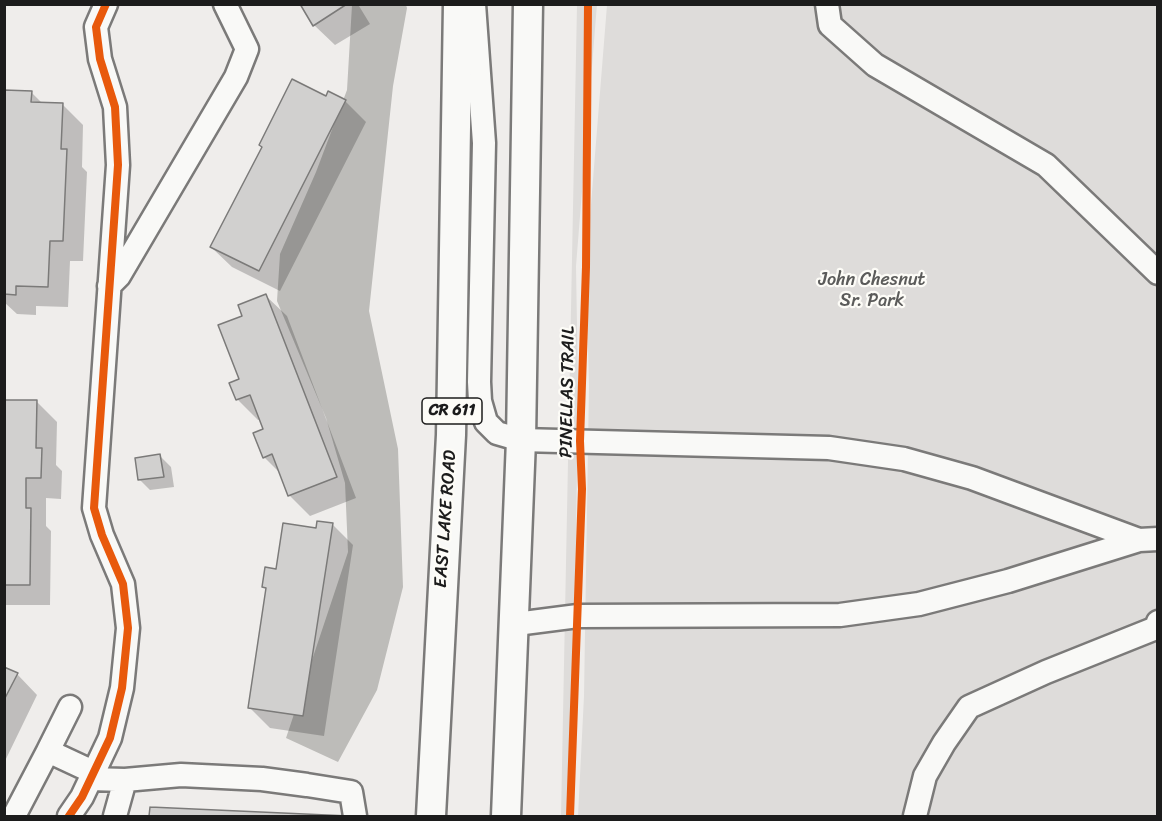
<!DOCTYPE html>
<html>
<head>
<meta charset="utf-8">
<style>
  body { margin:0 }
  #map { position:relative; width:1162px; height:821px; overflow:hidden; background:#efedeb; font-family:Sriracha,sans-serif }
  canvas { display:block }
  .frame { position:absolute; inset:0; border:6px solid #1c1c1c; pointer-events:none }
</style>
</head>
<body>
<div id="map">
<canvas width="1162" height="821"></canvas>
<div class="frame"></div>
</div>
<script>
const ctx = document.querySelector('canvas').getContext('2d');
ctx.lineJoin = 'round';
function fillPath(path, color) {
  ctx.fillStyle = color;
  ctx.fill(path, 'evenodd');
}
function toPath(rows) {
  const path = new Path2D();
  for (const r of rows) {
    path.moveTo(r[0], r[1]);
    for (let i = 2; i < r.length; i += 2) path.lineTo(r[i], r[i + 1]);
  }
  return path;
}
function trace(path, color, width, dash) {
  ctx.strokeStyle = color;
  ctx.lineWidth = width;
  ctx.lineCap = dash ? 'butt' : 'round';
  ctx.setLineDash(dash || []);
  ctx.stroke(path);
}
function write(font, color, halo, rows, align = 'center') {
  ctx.font = font + ' Sriracha,sans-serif';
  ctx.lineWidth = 4.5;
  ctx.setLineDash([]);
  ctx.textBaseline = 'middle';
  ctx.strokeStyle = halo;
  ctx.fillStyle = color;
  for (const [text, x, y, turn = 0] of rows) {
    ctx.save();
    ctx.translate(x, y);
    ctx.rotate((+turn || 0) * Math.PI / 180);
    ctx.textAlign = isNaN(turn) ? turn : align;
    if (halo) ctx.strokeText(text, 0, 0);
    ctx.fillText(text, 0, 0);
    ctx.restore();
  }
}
fillPath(toPath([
  [597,4,576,266,578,386,574,695,568,816,561,816,577,5],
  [607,5,1157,5,1157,816,578,816,584,696,589,386,586,267]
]), '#dedcda');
fillPath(toPath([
  [352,5,406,5,407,8,393,86,369,311,398,449,403,587,377,690,338,762,286,738,348,552,345,483,326,418,277,301,280,254,316,172,347,90]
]), '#bdbcb9');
fillPath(toPath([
  [302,4,363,4,359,6,370,24,335,45,314,25],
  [4,91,31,92,43,104,63,105,83,125,82,167,87,172,83,261,70,261,68,307,36,306,36,315,17,314,4,302],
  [326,98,345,101,366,122,280,291,232,267,211,247],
  [266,296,287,316,356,498,310,516,289,495,281,474,264,457,265,430,261,419,258,420,237,399,241,380,244,317],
  [4,401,36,401,57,422,56,465,62,471,61,499,46,498,46,526,51,531,50,605,4,605],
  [160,456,171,467,174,487,150,490,139,479],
  [333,525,353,545,324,736,270,728,249,707,267,590,264,587,317,530],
  [4,668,17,674,37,695,4,763],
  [151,809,317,816,151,816]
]), '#0003');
const building = toPath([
  [300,4,347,4,313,26,300,4],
  [292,79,326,96,328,91,346,100,259,271,210,247,262,147,259,145,292,79],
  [4,90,32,91,31,102,63,103,61,149,67,149,63,241,50,241,48,287,16,286,16,295,4,294,4,90],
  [266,294,337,477,288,496,272,454,263,458,253,433,263,429,250,395,236,400,229,383,239,379,218,325,242,316,238,305,266,294],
  [4,400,37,400,36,448,42,448,41,478,26,478,26,508,31,508,30,585,4,585,4,400],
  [160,454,164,477,138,480,135,458,160,454],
  [317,521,333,523,303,716,248,708,266,588,262,587,265,567,276,569,283,523,316,528,317,521],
  [4,667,18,673,4,700,4,667],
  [150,807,349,816,149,816,150,807]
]);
fillPath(building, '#d1d0cf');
trace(building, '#7b7a79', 1.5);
const minor = toPath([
  [474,4,484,143,479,382,480,401,486,422,497,433,521,440,829,448,904,459,972,478,1139,540],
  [827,4,830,25,875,65,1046,165,1158,273],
  [109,286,119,276,236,77,247,49,225,4],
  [516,624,578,616,840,615,919,604,1008,581,1139,540,1158,539],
  [70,707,48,751,93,772],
  [90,779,125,780,181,775,262,779,307,785,351,792,355,816],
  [14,816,48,751],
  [69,816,82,797,110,738,122,688,128,628,123,584,102,535,94,508,118,165,115,107,100,59,96,27,106,4],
  [115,816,125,780],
  [915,816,925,776,944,743,969,707,1046,672,1156,628,1158,622]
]);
const major = toPath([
  [431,816,451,435,458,4],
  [506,816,521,440,528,4]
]);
trace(minor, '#7b7a79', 27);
trace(major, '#7b7a79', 33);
trace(minor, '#f9f9f7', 22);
trace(major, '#f9f9f7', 28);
trace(toPath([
  [69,816,82,797,110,738,122,688,128,628,123,584,102,535,94,508,118,165,115,107,100,59,96,27,106,4],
  [570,816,582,489,580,441,586,267,588,4]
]), '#e8590c', 8);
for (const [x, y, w] of [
  [452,411,60]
]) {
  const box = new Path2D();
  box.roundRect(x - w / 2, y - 13, w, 26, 4.5);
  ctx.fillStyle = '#fdfcf7';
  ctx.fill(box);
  trace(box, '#1c1c1c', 1.5);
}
write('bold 16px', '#1c1c1c', null, [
  ["CR 611",452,411]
]);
write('18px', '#5b5b5a', '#fdfcf7', [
  ["John Chesnut",872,280],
  ["Sr. Park",872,301]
]);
write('18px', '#1c1c1c', '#fdfcf7', [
  ["PINELLAS TRAIL",568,392,-89],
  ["EAST LAKE ROAD",446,519,-86]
]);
</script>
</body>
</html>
